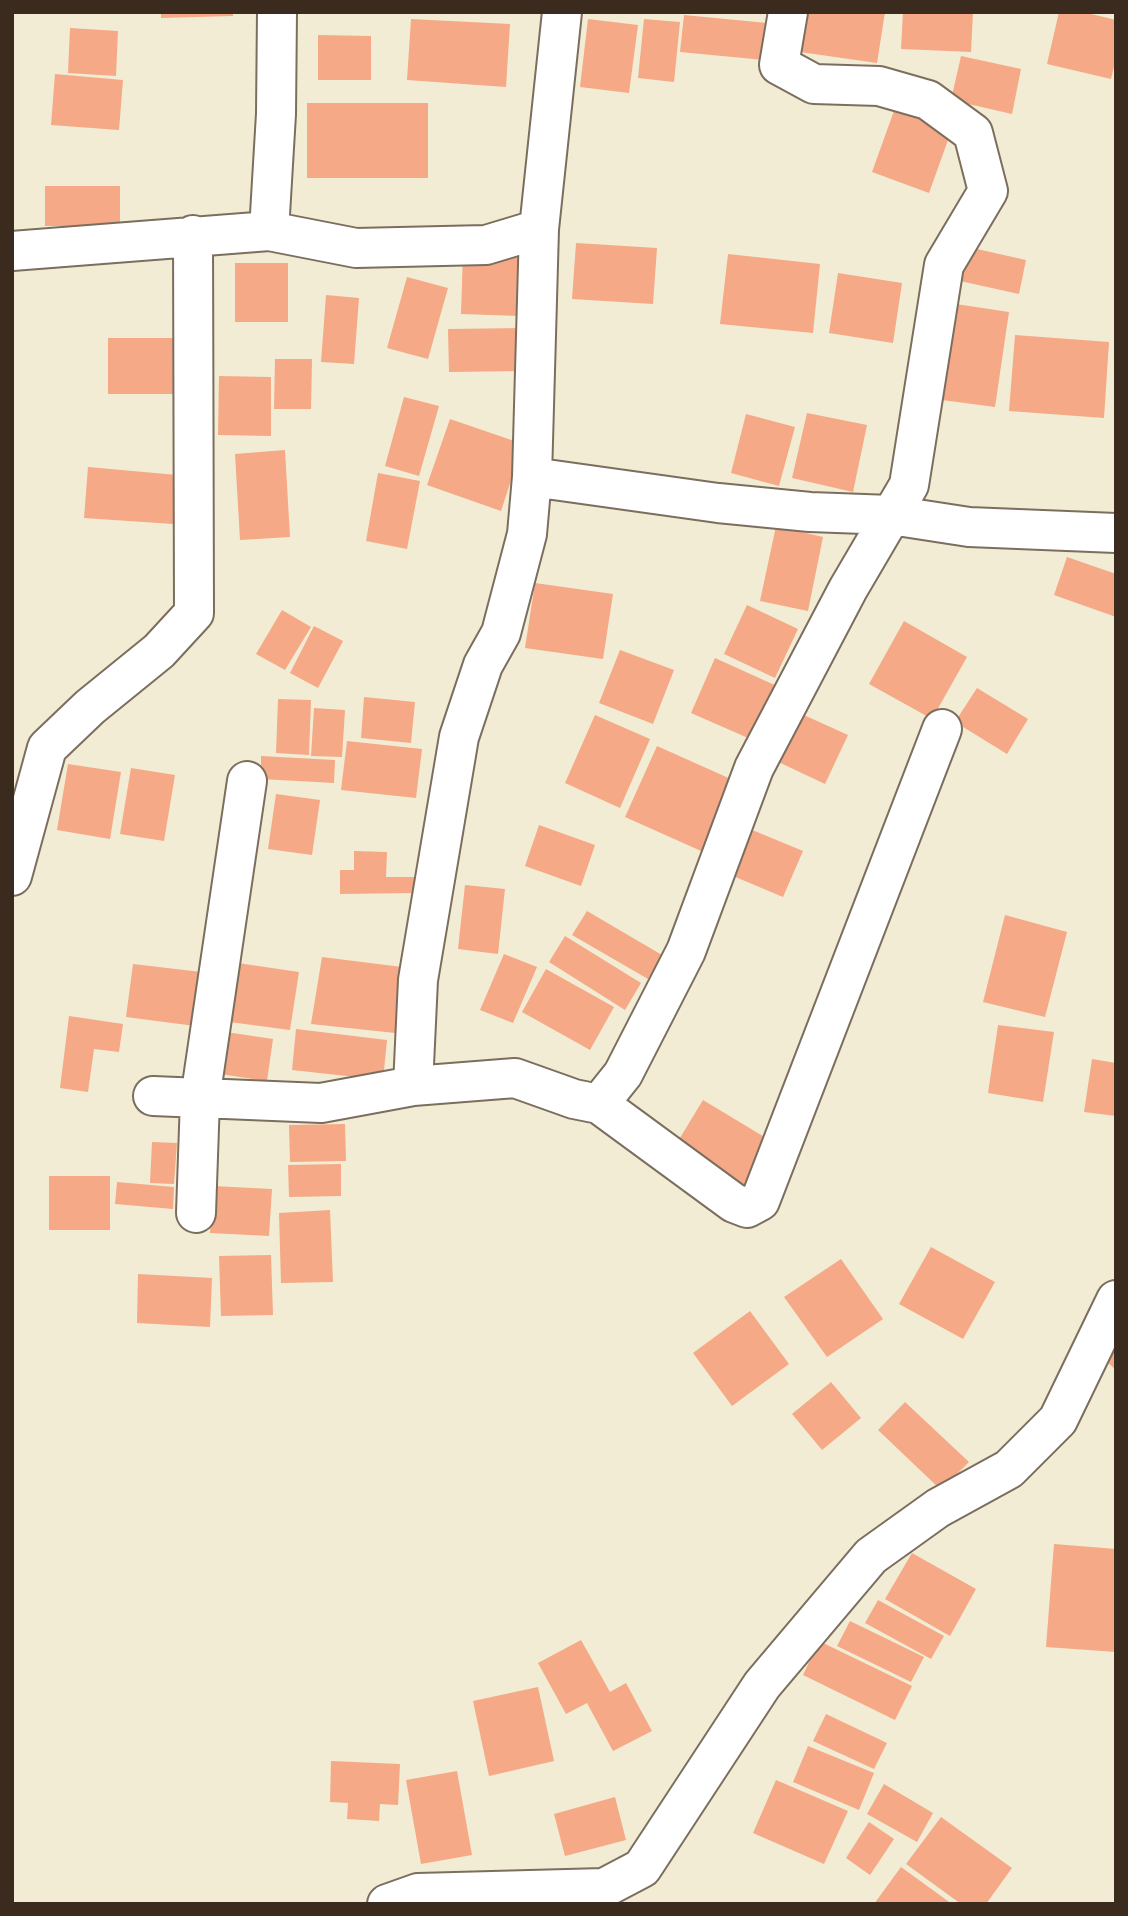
<!DOCTYPE html>
<html>
<head>
<meta charset="utf-8">
<style>
  body { margin:0 }
  #map { position:relative; width:1128px; height:1916px; overflow:hidden; background:#f2ecd5; font-family:Cardo,serif }
  canvas { display:block }
  .frame { position:absolute; inset:0; border:14px solid #3b2a1e; pointer-events:none }
</style>
</head>
<body>
<div id="map">
<canvas width="1128" height="1916"></canvas>
<div class="frame"></div>
</div>
<script>
const ctx = document.querySelector('canvas').getContext('2d');
ctx.lineJoin = 'round';
function fillPath(path, color) {
  ctx.fillStyle = color;
  ctx.fill(path, 'evenodd');
}
function toPath(rows) {
  const path = new Path2D();
  for (const r of rows) {
    path.moveTo(r[0], r[1]);
    for (let i = 2; i < r.length; i += 2) path.lineTo(r[i], r[i + 1]);
  }
  return path;
}
function trace(path, color, width, dash) {
  ctx.strokeStyle = color;
  ctx.lineWidth = width;
  ctx.lineCap = dash ? 'butt' : 'round';
  ctx.setLineDash(dash || []);
  ctx.stroke(path);
}
fillPath(toPath([
  [161,12,233,12,233,16,161,18],
  [806,12,885,12,877,63,800,52],
  [903,12,973,12,971,52,901,49],
  [1059,12,1083,12,1116,20,1116,58,1111,79,1047,64],
  [684,15,767,23,764,60,680,52],
  [411,19,510,24,506,87,407,80],
  [588,19,638,25,629,93,580,87],
  [644,19,680,22,674,82,638,78],
  [70,28,118,31,116,76,68,73],
  [318,35,371,36,371,80,318,80],
  [961,56,1021,69,1012,114,951,100],
  [55,74,123,80,119,130,51,125],
  [307,103,428,103,428,178,307,178],
  [895,108,952,129,929,193,872,172],
  [45,186,120,186,120,226,45,226],
  [576,243,657,248,653,304,572,299],
  [968,247,1026,260,1019,294,960,281],
  [463,251,523,253,520,316,461,314],
  [728,254,820,264,813,333,720,324],
  [235,263,288,263,288,322,235,322],
  [838,273,902,283,893,343,829,333],
  [407,277,448,288,428,359,387,348],
  [326,295,359,298,354,364,321,362],
  [956,304,1009,312,995,407,942,400],
  [524,328,525,371,449,372,448,329],
  [1015,335,1109,342,1104,418,1009,411],
  [108,338,184,338,184,394,108,394],
  [275,359,312,359,311,409,274,409],
  [219,376,271,377,271,436,218,435],
  [404,397,439,406,419,476,385,466],
  [807,413,867,425,853,492,792,478],
  [746,414,795,427,779,486,731,473],
  [450,419,523,444,501,511,427,485],
  [285,450,290,537,240,540,235,454],
  [88,467,188,476,188,525,84,518],
  [378,473,420,481,407,549,366,541],
  [776,526,823,537,808,611,760,601],
  [1067,557,1116,574,1116,617,1054,595],
  [535,583,613,594,603,659,525,648],
  [747,605,798,629,775,678,724,654],
  [282,610,311,627,285,670,256,654],
  [904,621,967,657,932,719,869,684],
  [314,626,343,641,318,688,290,673],
  [620,650,674,670,653,724,599,703],
  [715,658,779,687,755,741,691,713],
  [977,688,1028,719,1007,754,955,722],
  [364,697,415,702,411,743,361,738],
  [278,699,311,700,309,755,276,753],
  [314,708,345,710,342,757,311,756],
  [795,711,848,735,825,784,772,759],
  [595,715,650,739,620,808,565,783],
  [347,741,422,749,416,798,341,790],
  [657,746,742,784,710,855,625,817],
  [261,756,335,760,334,783,261,779],
  [68,764,121,772,110,839,57,830],
  [131,768,175,775,164,841,120,834],
  [276,794,320,800,312,855,268,849],
  [539,825,595,845,581,886,525,866],
  [745,827,803,851,783,897,726,873],
  [354,851,387,852,386,877,415,877,414,893,340,894,340,870,354,870],
  [465,885,505,889,498,954,458,949],
  [587,911,662,955,648,979,572,935],
  [1005,915,1067,932,1045,1017,983,1002],
  [565,936,641,983,625,1010,549,962],
  [504,954,537,967,513,1023,480,1010],
  [322,957,402,967,395,1033,311,1024],
  [231,962,299,972,290,1030,222,1021],
  [133,964,210,973,203,1027,126,1017],
  [546,969,614,1007,590,1050,522,1012],
  [69,1016,123,1024,119,1052,94,1049,88,1092,60,1088],
  [998,1025,1054,1032,1043,1102,988,1093],
  [296,1029,387,1040,383,1080,292,1070],
  [226,1032,273,1039,267,1081,220,1074],
  [1092,1059,1116,1063,1116,1116,1084,1112],
  [703,1100,776,1144,745,1195,672,1151],
  [345,1124,346,1161,290,1162,289,1125],
  [152,1142,177,1143,174,1184,150,1183],
  [341,1164,341,1196,289,1197,288,1165],
  [49,1176,110,1176,110,1230,49,1230],
  [117,1182,174,1187,173,1209,115,1204],
  [213,1186,272,1189,269,1236,210,1233],
  [330,1210,333,1282,281,1283,279,1213],
  [931,1247,995,1282,963,1339,899,1304],
  [271,1255,273,1315,221,1316,219,1256],
  [841,1259,883,1319,827,1357,784,1297],
  [138,1274,212,1278,210,1327,137,1323],
  [750,1311,789,1364,732,1406,693,1353],
  [1116,1332,1116,1370,1097,1353],
  [831,1382,861,1418,822,1450,792,1414],
  [905,1402,969,1462,941,1490,878,1430],
  [1054,1544,1116,1549,1116,1652,1046,1647],
  [912,1553,976,1589,950,1636,885,1599],
  [878,1600,944,1636,931,1659,865,1623],
  [850,1621,924,1657,911,1682,837,1646],
  [581,1640,610,1692,626,1683,652,1731,613,1751,587,1703,566,1714,538,1663],
  [819,1641,912,1686,895,1720,803,1675],
  [538,1687,554,1761,489,1776,473,1701],
  [826,1714,887,1743,874,1769,813,1741],
  [808,1746,874,1773,859,1810,793,1782],
  [331,1761,400,1764,398,1805,380,1804,379,1821,347,1819,348,1803,330,1802],
  [457,1771,472,1855,421,1864,406,1780],
  [776,1780,848,1811,824,1864,753,1833],
  [884,1784,933,1813,917,1842,867,1814],
  [615,1797,626,1840,565,1856,554,1814],
  [941,1817,1012,1868,986,1904,961,1904,906,1864],
  [869,1822,894,1839,870,1875,846,1858],
  [901,1867,952,1904,874,1904]
]), '#f5a986');
const minor = toPath([
  [269,231,276,114,277,12],
  [12,251,269,231,356,248,486,245,539,229],
  [532,477,718,503,810,512,891,515,969,527,1116,533],
  [12,876,47,748,90,707,159,651,194,613,193,235],
  [413,1086,418,980,459,737,483,665,501,633,527,534,532,477,539,229,562,12],
  [153,1096,321,1103,413,1086,515,1078,574,1099,599,1104,623,1074,686,951,754,768,848,589,909,485,944,265,988,191,973,133,928,100,879,86,814,84,779,65,788,12],
  [599,1104,734,1203,747,1208,760,1201,942,729],
  [196,1213,200,1099,247,781],
  [387,1904,418,1893,604,1888,642,1868,762,1685,871,1556,938,1508,1009,1469,1058,1420,1116,1300]
]);
trace(minor, '#7b6e5e', 42);
trace(minor, '#fff', 38);
</script>
</body>
</html>
